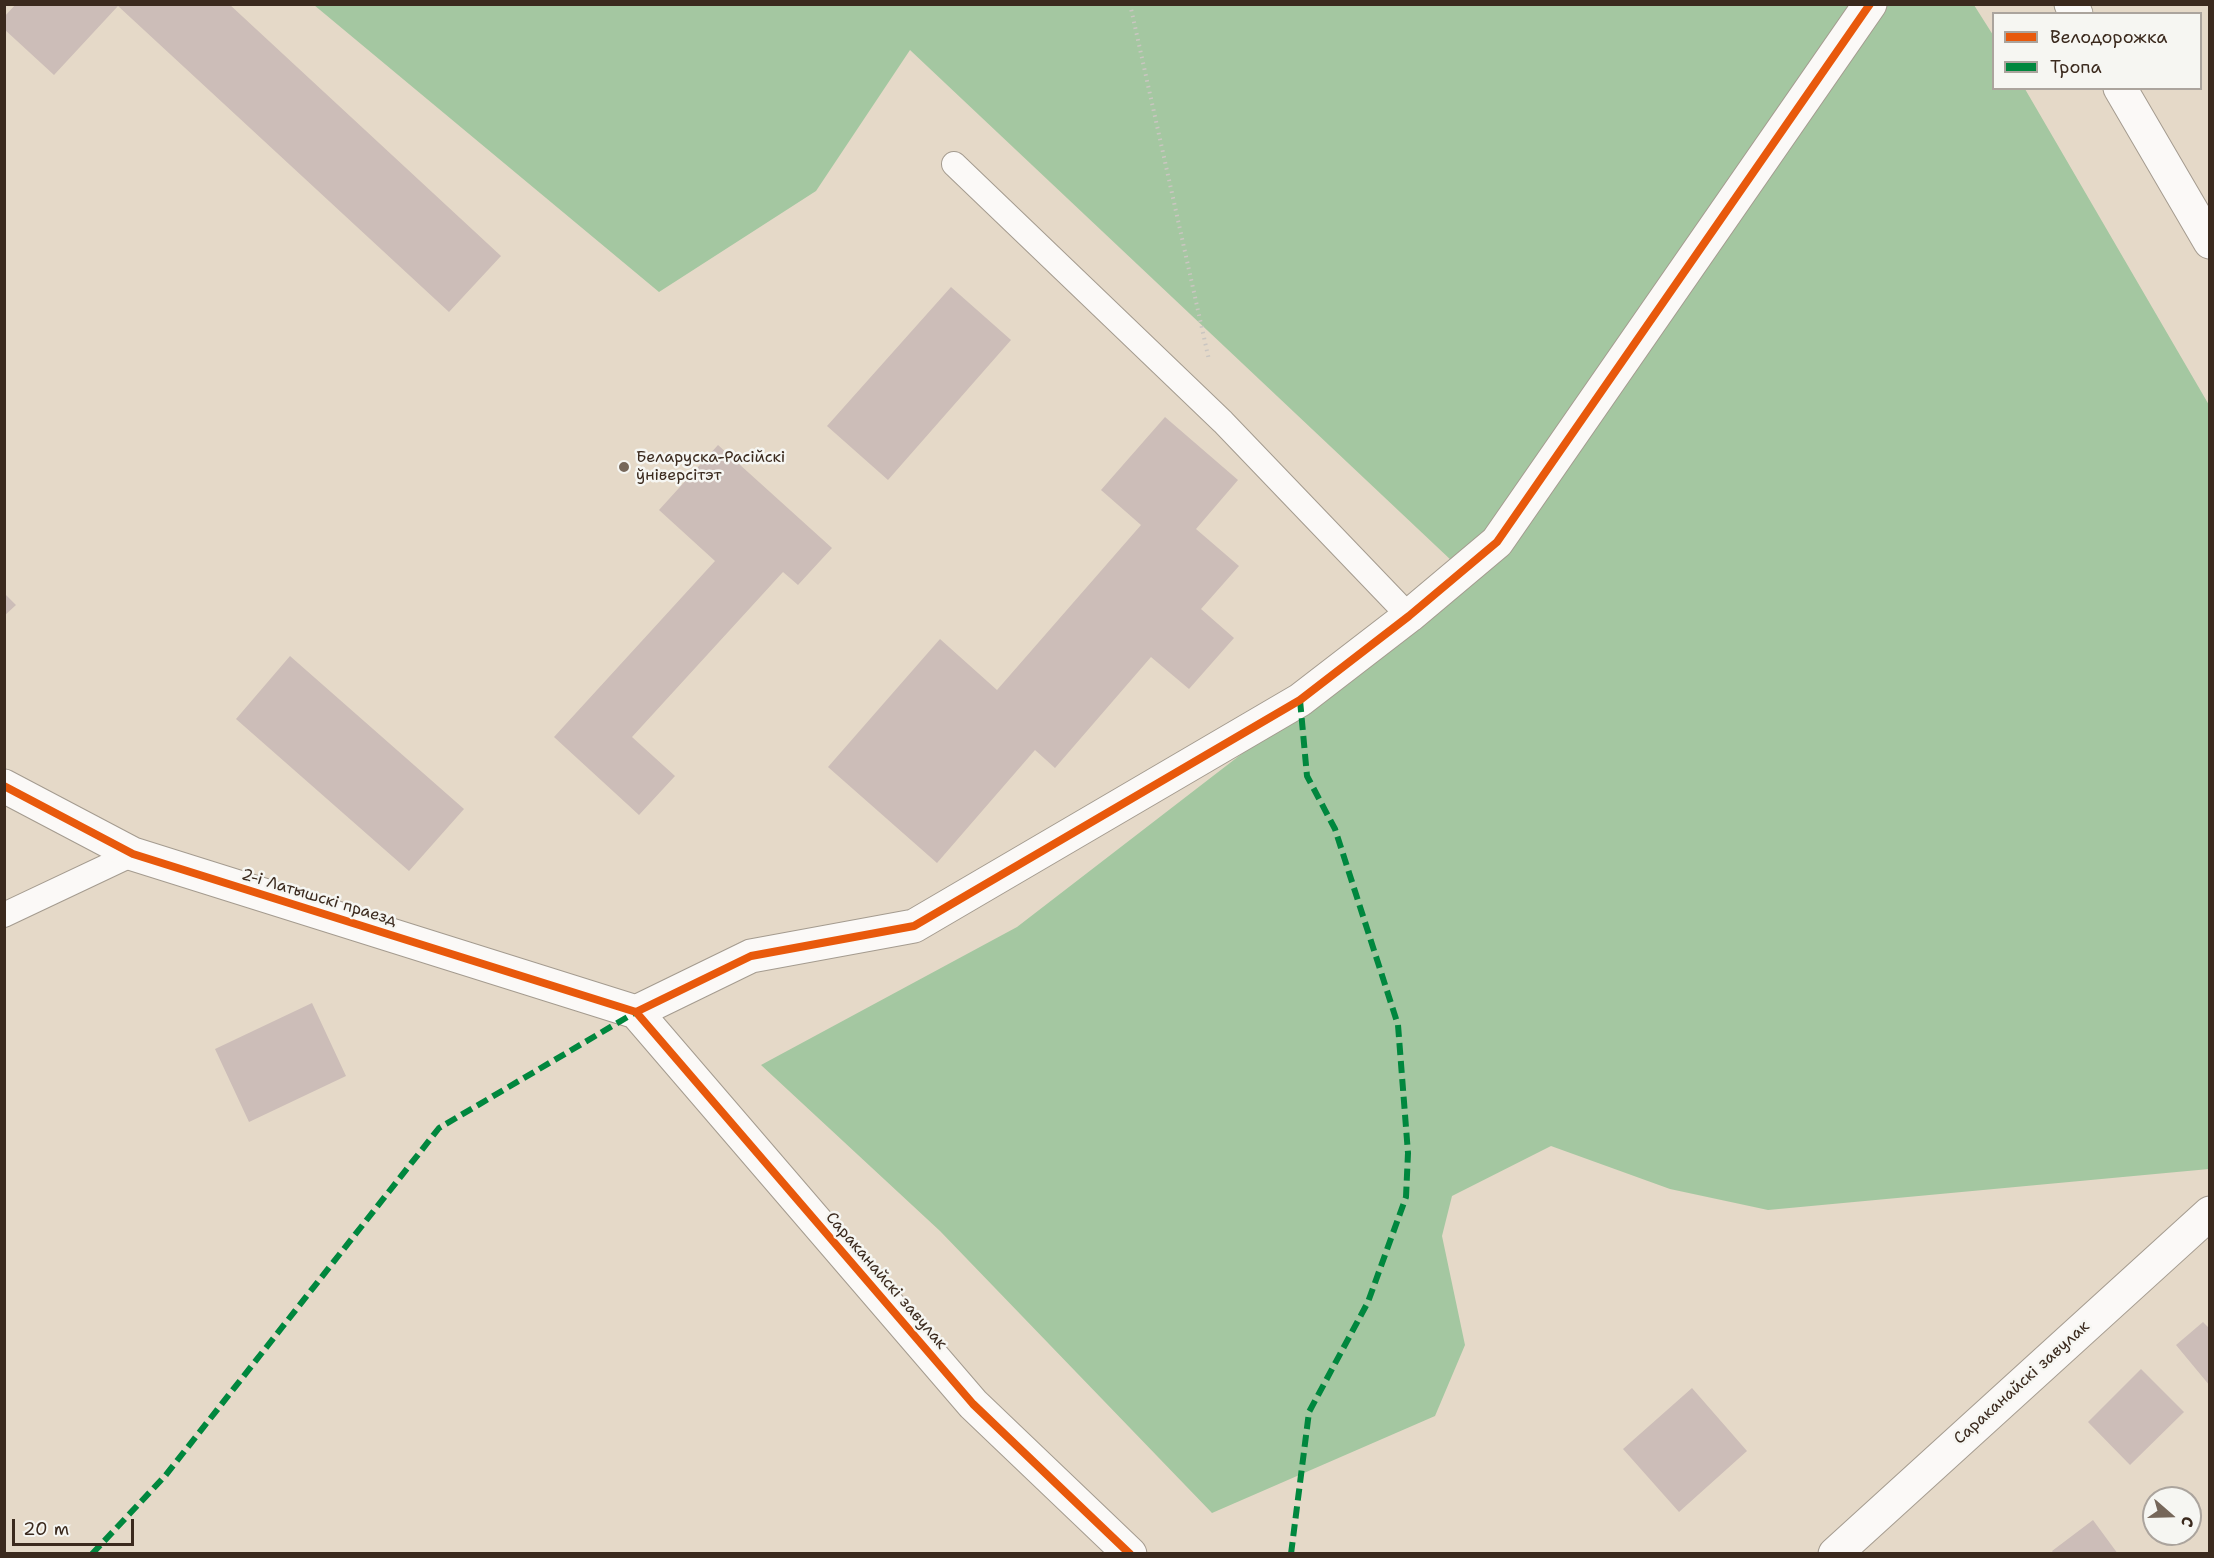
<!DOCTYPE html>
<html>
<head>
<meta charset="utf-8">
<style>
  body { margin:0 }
  #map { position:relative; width:2214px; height:1558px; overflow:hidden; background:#e5d9c8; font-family:"Shantell Sans",sans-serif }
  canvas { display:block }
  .frame { position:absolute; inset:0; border:6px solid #3b2a1e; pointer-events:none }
  .legend { position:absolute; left:1992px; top:12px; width:210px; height:78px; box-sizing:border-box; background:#f6f6f2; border:2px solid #aba49d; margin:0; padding:8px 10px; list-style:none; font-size:18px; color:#3b2a1e }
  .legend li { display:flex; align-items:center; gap:12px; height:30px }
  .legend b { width:30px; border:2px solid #aba49d }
  .north { position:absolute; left:2142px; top:1486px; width:60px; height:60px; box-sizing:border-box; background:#f6f6f2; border:2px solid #aba49d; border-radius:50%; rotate:110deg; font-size:16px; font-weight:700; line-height:24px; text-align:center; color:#3b2a1e }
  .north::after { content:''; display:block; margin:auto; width:21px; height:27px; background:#76675a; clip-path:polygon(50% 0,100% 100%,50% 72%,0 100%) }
  .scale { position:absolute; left:12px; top:1519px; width:122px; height:27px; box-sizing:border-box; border:3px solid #3b2a1e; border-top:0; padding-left:8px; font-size:18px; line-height:21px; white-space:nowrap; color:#3b2a1e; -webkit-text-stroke:4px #f6f6f2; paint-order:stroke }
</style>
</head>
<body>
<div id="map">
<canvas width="2214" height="1558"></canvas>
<div class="frame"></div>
<ul class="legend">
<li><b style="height:8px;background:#e8590c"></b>Велодорожка</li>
<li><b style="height:8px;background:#00873e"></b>Тропа</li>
</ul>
<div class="north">С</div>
<div class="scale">20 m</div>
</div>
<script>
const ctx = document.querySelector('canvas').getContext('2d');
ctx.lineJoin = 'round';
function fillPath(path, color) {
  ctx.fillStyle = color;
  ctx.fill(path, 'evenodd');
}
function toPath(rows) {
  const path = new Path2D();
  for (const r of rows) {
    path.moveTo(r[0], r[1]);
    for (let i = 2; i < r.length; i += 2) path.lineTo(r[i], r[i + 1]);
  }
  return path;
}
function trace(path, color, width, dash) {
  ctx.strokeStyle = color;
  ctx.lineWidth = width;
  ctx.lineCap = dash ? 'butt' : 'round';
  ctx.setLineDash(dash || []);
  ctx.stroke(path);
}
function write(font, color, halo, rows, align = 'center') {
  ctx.font = font + ' "Shantell Sans",sans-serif';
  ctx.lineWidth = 5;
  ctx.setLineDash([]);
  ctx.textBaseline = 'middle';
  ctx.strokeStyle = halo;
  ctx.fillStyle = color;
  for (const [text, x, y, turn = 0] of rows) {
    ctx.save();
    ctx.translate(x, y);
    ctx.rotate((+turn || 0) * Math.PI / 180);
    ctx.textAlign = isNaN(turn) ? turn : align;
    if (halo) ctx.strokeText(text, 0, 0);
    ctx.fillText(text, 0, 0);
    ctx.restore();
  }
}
fillPath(toPath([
  [314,5,1974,5,1993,35,1994,88,2025,89,2209,405,2209,1169,1768,1210,1670,1189,1551,1146,1452,1196,1442,1236,1465,1345,1435,1416,1212,1513,940,1231,761,1065,1017,927,1470,578,910,50,816,191,659,292]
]), '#a4c7a1');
fillPath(toPath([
  [16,4,229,4,501,256,449,312,118,6,54,75,4,29,4,17],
  [951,287,1011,340,888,480,827,426],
  [1165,417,1238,480,1196,529,1239,566,1201,609,1234,638,1189,689,1151,657,1055,768,1035,750,937,863,828,767,940,639,997,690,1141,525,1101,490],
  [718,445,832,548,798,585,783,572,632,737,675,776,639,815,554,737,715,561,659,510],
  [4,593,16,605,4,616],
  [290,656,464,809,409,871,236,719],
  [312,1003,346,1076,249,1122,215,1049],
  [2203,1322,2210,1329,2210,1386,2176,1345],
  [2141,1369,2184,1412,2130,1465,2088,1422],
  [1692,1388,1747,1451,1679,1512,1623,1449],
  [2093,1520,2118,1554,2054,1554,2052,1551]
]), '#ccbdb8');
const lane = toPath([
  [954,164,1223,422,1409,616],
  [4,915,133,854]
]);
const street = toPath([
  [2071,4,2076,14],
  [2120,88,2210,242],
  [4,786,133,854,636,1012],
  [636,1012,751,956,914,926,1300,700,1409,616,1497,542,1870,4],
  [636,1012,973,1404,1130,1554],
  [1835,1554,2210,1213]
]);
trace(lane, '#a49b8f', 26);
trace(street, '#a49b8f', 35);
trace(toPath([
  [1130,4,1209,360]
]), '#cac6c1', 4, [1.5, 4.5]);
trace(lane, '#fbf9f7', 24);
trace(street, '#fbf9f7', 33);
trace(toPath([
  [92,1554,165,1476,439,1128,636,1012],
  [1291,1554,1309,1412,1368,1302,1406,1197,1408,1153,1398,1025,1335,829,1307,776,1300,700]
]), '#00873e', 6, [12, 6]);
trace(toPath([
  [4,786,133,854,636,1012],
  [636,1012,751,956,914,926,1300,700,1409,616,1497,542,1870,4],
  [636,1012,973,1404,1130,1554]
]), '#e8590c', 8);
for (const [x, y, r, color] of [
  [624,467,6,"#76675a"]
]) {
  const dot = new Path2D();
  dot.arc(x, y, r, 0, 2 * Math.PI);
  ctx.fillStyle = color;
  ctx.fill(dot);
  trace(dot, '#f6f6f2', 2);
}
write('16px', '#3b2a1e', '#f6f6f2', [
  ["Беларуска-Расійскі",636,458],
  ["ўніверсітэт",636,476]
], 'left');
write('16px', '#3b2a1e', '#f6f6f2', [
  ["2-і Латышскі праезд",319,898,17],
  ["Сараканайскі завулак",886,1281,49],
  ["Сараканайскі завулак",2022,1383,-42]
]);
</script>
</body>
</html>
